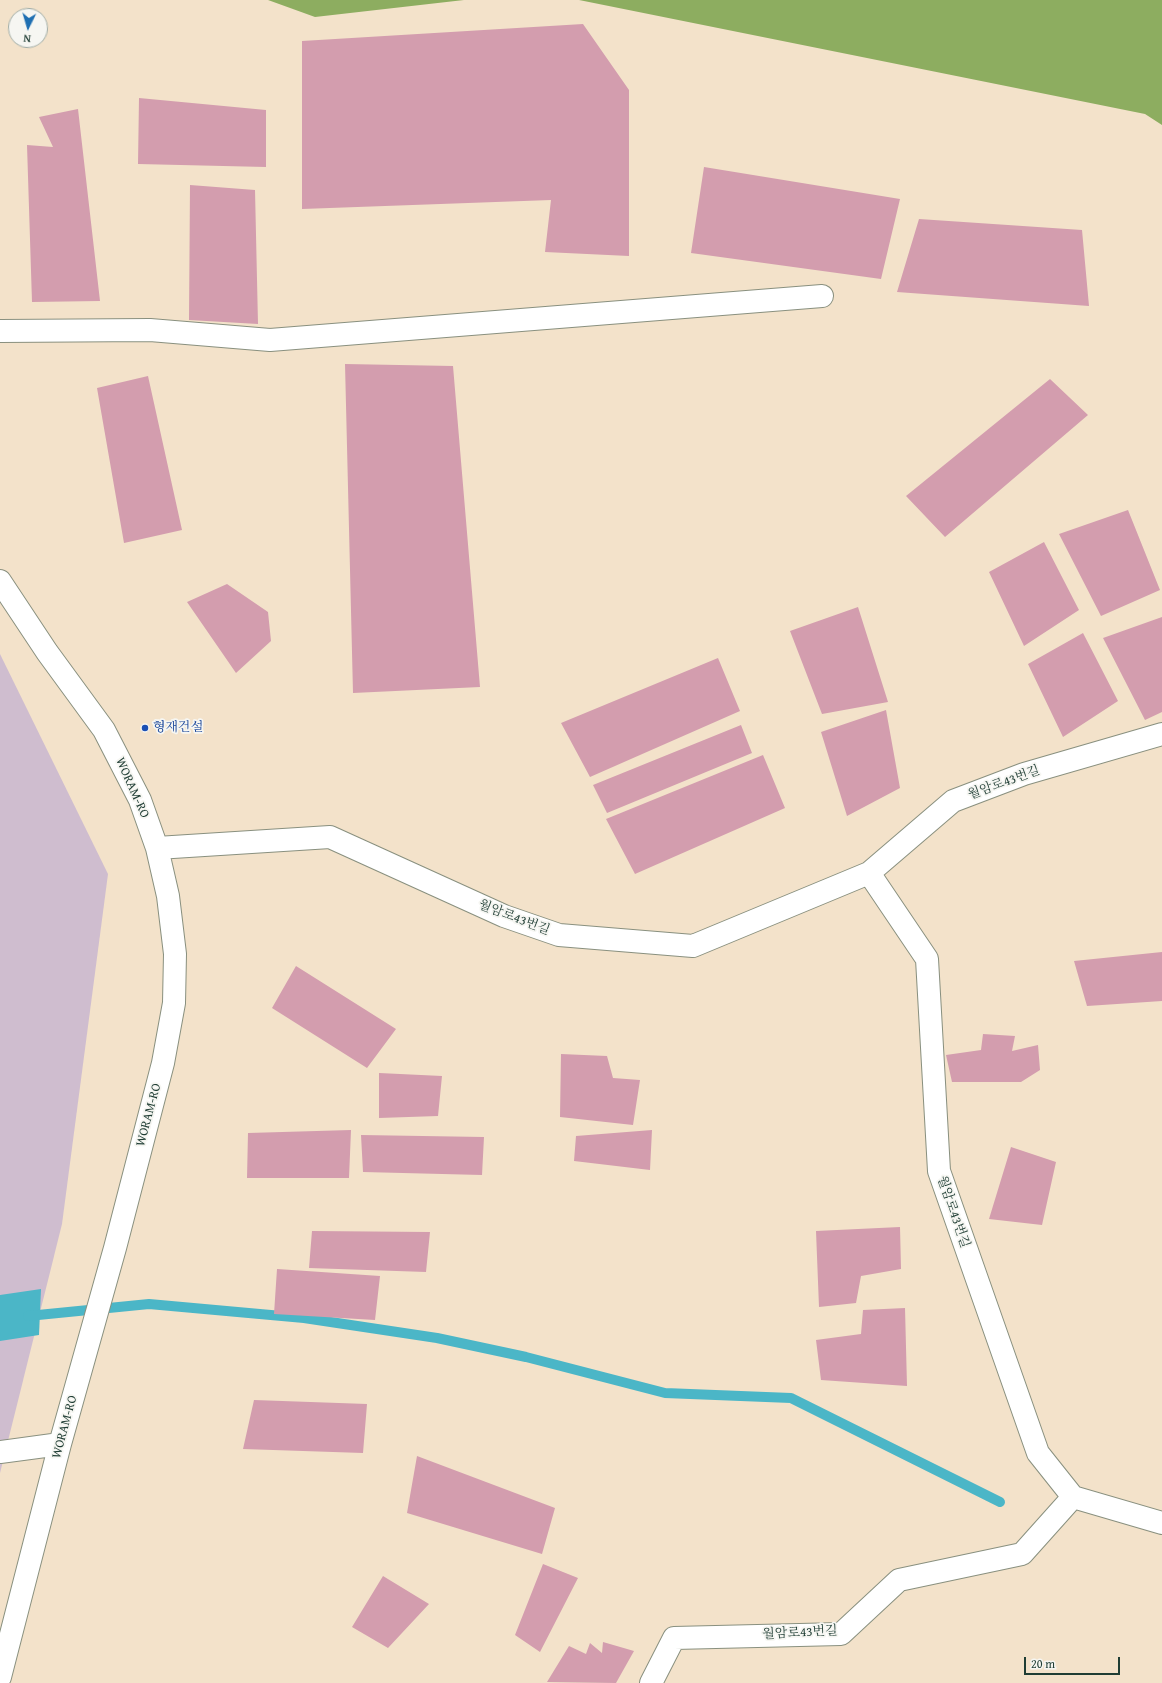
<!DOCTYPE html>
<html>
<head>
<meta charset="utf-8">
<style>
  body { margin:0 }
  #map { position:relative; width:1162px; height:1683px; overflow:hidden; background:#f3e2ca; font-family:"Gentium Book Plus",serif }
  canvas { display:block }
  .north { position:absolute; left:8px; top:8px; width:40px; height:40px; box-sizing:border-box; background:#f6f6f2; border:1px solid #a0aca6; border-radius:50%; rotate:185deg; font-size:11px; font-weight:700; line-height:16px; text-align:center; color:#1f3d34 }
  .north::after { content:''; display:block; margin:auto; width:14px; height:18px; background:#1f6fb2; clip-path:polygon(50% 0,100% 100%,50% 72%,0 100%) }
  .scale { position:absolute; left:1024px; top:1657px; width:96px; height:18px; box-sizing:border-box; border:2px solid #1f3d34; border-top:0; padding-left:5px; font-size:12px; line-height:14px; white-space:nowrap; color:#1f3d34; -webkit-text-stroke:3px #f6f6f2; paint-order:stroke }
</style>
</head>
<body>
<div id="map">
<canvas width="1162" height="1683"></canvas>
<div class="north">N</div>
<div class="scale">20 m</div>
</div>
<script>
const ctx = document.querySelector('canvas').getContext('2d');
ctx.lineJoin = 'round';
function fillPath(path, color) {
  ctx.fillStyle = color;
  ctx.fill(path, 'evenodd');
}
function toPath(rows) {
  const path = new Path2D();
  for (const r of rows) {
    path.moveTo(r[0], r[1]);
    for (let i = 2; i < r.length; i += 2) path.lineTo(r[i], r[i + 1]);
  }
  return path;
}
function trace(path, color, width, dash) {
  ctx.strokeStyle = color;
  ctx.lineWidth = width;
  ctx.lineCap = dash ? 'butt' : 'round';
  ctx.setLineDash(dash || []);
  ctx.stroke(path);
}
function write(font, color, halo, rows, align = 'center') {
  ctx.font = font + ' "Gentium Book Plus","Noto Serif KR",serif';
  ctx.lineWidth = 3.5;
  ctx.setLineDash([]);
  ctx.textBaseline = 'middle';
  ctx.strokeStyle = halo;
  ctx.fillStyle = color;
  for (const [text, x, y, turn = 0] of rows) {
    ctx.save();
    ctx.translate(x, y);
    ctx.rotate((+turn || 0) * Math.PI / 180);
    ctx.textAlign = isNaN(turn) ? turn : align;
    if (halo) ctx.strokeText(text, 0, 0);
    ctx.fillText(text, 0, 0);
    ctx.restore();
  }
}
fillPath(toPath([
  [0,654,108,874,62,1224,0,1473]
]), '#cfbdcf');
fillPath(toPath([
  [268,0,464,0,315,17],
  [579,0,1162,0,1162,125,1145,114]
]), '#8dad60');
fillPath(toPath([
  [41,1289,39,1335,0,1341,0,1295]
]), '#4bb6c7');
trace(toPath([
  [28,1316,149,1304,304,1318,437,1338,526,1357,665,1393,791,1398,1000,1502]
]), '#4bb6c7', 10);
fillPath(toPath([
  [583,24,629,90,629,256,545,252,551,200,302,209,302,41],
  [139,98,266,110,266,167,138,164],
  [78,109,100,301,32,302,27,145,53,147,39,117],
  [704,167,900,199,881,279,691,253],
  [190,185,255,190,258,324,189,320],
  [919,219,1082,230,1089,306,897,292],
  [345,364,453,366,480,687,353,693],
  [148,376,182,530,124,543,97,388],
  [1050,379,1088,415,945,537,906,496],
  [1128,510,1160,590,1101,616,1059,534],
  [1044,542,1079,610,1024,646,989,572],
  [227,584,268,612,271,641,236,673,187,602],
  [858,607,888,702,822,714,790,631],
  [1162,617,1162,712,1145,720,1103,638],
  [1083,633,1118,701,1063,737,1028,664],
  [718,658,740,711,590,777,561,723],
  [886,710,900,788,847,816,821,732],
  [741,725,752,753,607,813,593,785],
  [763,755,785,808,635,874,606,819],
  [1162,952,1162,1001,1087,1006,1074,961],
  [296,966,396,1029,367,1068,272,1008],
  [983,1034,1015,1036,1012,1051,1038,1045,1040,1070,1021,1082,952,1082,946,1055,981,1050],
  [561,1054,607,1056,613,1078,640,1080,633,1125,560,1117],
  [379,1073,442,1076,438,1116,379,1118],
  [351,1130,349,1178,247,1178,248,1133],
  [652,1130,650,1170,574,1161,576,1136],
  [361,1135,484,1137,482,1175,363,1172],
  [1011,1147,1056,1162,1042,1225,989,1219],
  [900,1227,901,1269,861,1276,856,1303,819,1307,816,1231],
  [312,1231,430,1232,426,1272,309,1268],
  [277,1269,380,1276,375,1320,274,1314],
  [905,1308,907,1386,821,1380,816,1340,861,1334,863,1310],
  [254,1400,367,1404,363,1453,243,1449],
  [417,1456,555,1508,542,1554,407,1513],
  [543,1564,578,1578,540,1652,515,1635],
  [383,1576,429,1604,388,1648,352,1627],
  [603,1642,634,1651,616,1683,547,1682,569,1646,586,1654,590,1643,602,1653]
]), '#d39dae');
const minor = toPath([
  [0,331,150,330,270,340,822,296],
  [0,581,47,652,104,730,140,800,157,848,168,896,175,954,174,1003,163,1063,115,1248,60,1444,0,1677],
  [157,848,330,837,504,916,559,935,693,946,869,873,953,801,1024,774,1162,734],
  [869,873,927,959,939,1171,1038,1453,1073,1497,1162,1523],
  [0,1452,60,1444],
  [651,1683,674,1638,841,1634,899,1580,1022,1554,1073,1497]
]);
trace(minor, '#89907f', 24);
trace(minor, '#fff', 22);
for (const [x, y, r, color] of [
  [145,728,4,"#1a4fb4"]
]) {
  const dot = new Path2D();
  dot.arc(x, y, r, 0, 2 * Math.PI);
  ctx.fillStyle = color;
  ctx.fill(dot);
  trace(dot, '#f6f6f2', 1.5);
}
write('13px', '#164399', '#f6f6f2', [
  ["형재건설",153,728]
], 'left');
write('13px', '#1f3d34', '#f6f6f2', [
  ["월암로43번길",1004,783,-20],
  ["WORAM-RO",132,788,66],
  ["월암로43번길",514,918,21],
  ["WORAM-RO",149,1115,-75],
  ["월암로43번길",953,1212,71],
  ["WORAM-RO",65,1427,-75],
  ["월암로43번길",800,1633,-3]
]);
</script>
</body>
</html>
